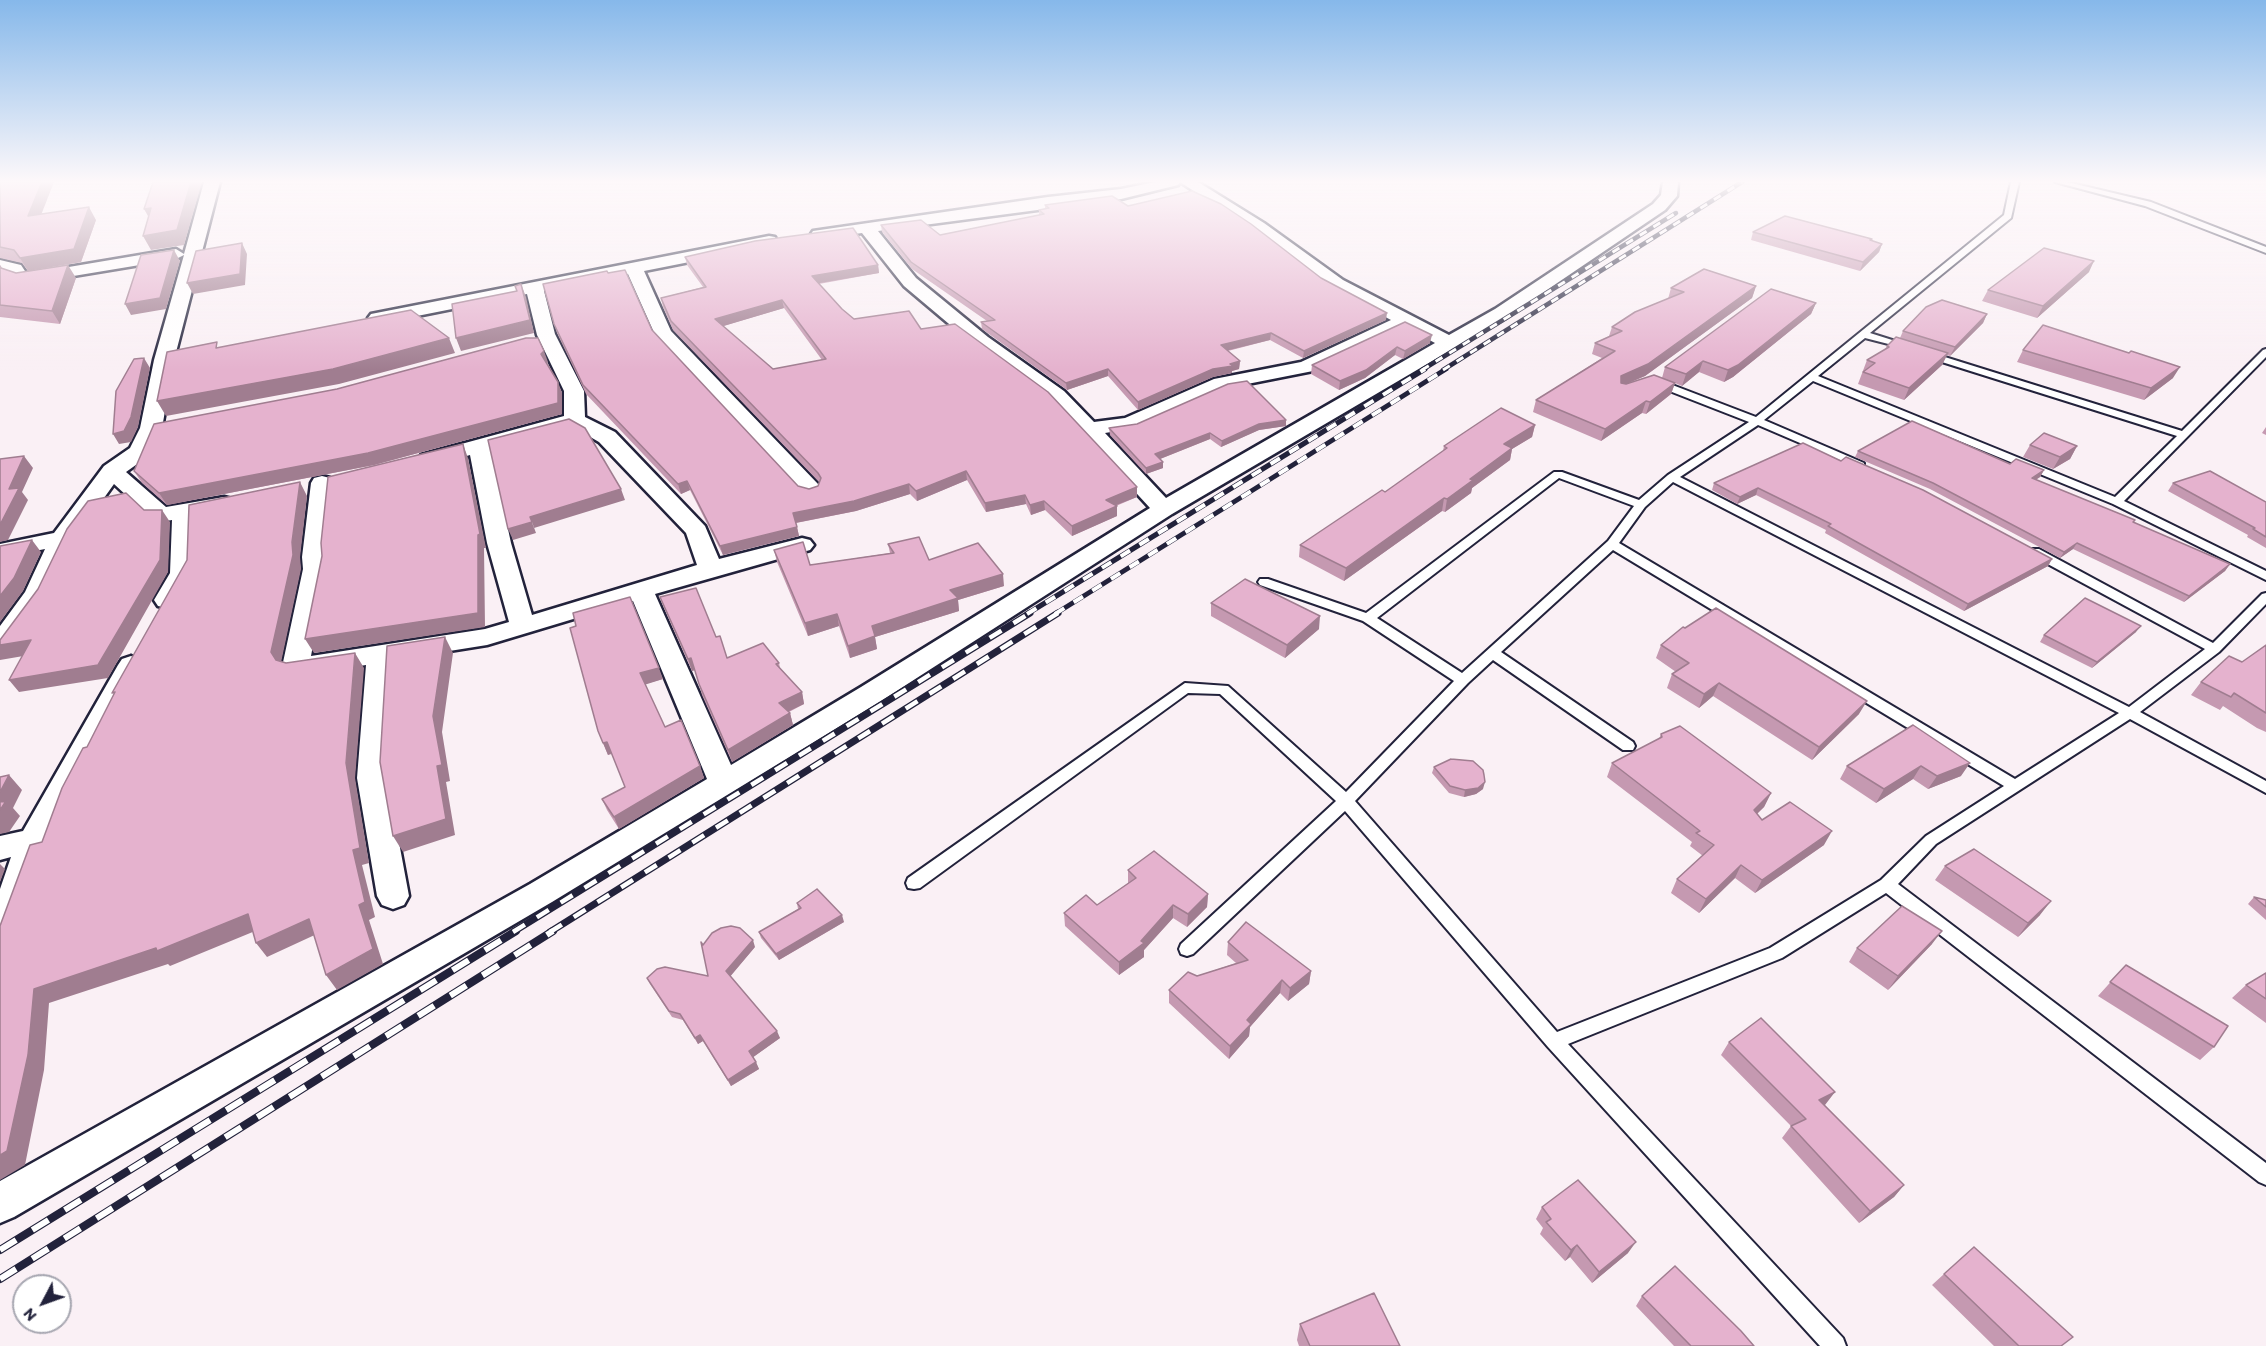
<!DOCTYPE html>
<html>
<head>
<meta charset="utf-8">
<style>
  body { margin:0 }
  #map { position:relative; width:2266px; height:1346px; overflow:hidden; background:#faf0f5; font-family:Itim,sans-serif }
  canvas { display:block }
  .north { position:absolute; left:12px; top:1274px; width:60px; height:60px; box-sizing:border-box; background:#fff; border:2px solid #a7a7b1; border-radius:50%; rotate:229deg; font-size:16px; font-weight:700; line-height:24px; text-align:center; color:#22223b }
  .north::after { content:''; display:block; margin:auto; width:21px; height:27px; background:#22223b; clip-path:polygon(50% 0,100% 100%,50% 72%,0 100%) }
</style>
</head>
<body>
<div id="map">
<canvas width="2266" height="1346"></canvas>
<div class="north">N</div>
</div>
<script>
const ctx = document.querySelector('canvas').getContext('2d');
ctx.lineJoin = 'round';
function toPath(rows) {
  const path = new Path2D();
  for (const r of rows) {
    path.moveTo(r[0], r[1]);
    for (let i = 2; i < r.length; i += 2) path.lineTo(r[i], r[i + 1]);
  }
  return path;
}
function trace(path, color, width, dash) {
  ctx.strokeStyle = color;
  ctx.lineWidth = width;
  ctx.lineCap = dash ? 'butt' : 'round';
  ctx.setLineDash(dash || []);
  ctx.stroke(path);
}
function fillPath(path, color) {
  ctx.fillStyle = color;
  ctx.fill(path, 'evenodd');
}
const service = toPath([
  [2011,182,2019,182,2011,218,1870,333,1908,345,1908,349,1865,338,1818,376,2115,497,2177,436,1926,357,1926,353,1932,353,2182,431,2263,350,2266,349,2266,357,2124,501,2266,571,2266,580,2113,504,1813,381,1764,420,1864,463,1864,467,1856,467,1758,425,1680,477,2129,707,2205,649,2031,555,2029,552,2031,549,2039,549,2213,643,2262,594,2266,593,2266,604,2219,652,2140,712,2266,781,2266,793,2130,719,1936,844,1898,884,2266,1163,2266,1185,2259,1182,1886,893,1782,958,1568,1044,1843,1338,1846,1346,1820,1346,1548,1047,1345,811,1193,954,1187,956,1181,954,1179,949,1181,944,1336,801,1220,694,1188,693,920,888,914,889,908,888,906,883,908,878,1185,683,1228,686,1346,792,1454,681,1363,621,1260,585,1258,582,1260,579,1268,579,1366,613,1554,472,1562,472,1639,500,1668,475,1749,422,1654,385,1654,381,1662,381,1756,417,2004,215,2011,182],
  [1559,478,1634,506,1608,541,1462,673,1377,618,1559,478],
  [1673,482,2119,713,2015,779,1619,543,1645,507,1673,482],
  [1613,550,2004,786,1926,836,1881,880,1770,948,1557,1032,1355,801,1468,683,1493,660,1623,750,1633,750,1635,746,1633,742,1501,652,1613,550],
  [2055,182,2067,182,2151,202,2266,247,2266,253,2145,206,2055,182]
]);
const minor = toPath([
  [204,182,220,182,174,360,162,428,147,457,126,472,166,507,224,497,232,499,235,504,232,509,195,516,194,573,176,606,167,608,158,606,154,600,170,573,172,520,161,522,153,520,114,484,74,540,46,600,9,651,0,654,0,626,25,592,45,549,0,558,0,544,54,533,104,466,130,448,140,428,154,360,184,255,176,259,25,284,10,279,7,272,0,270,0,260,21,265,27,274,176,249,184,254,204,182],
  [1155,182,1198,182,1264,223,1343,280,1449,335,1495,309,1653,204,1661,195,1663,182,1678,182,1677,196,1665,210,1507,317,1172,514,881,701,552,902,14,1217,0,1223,0,1181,530,884,707,779,633,601,487,645,393,660,387,778,409,896,404,905,393,909,382,905,377,896,357,778,366,665,295,676,286,673,282,667,303,569,302,557,311,483,314,478,322,476,330,478,333,483,326,557,327,569,311,656,485,629,509,622,487,543,470,455,429,467,421,465,418,460,421,455,564,416,564,391,537,335,527,294,377,324,371,322,368,318,371,314,769,236,775,237,777,241,775,245,644,271,671,331,818,484,821,489,818,494,810,496,802,494,656,337,628,274,544,291,555,334,584,391,585,417,615,432,705,526,719,559,802,538,810,540,814,545,810,550,655,594,731,765,861,687,1150,508,1050,399,974,345,904,286,862,233,819,239,813,237,811,234,813,231,1048,197,1121,189,1155,182],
  [1180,182,1252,229,1331,288,1391,320,1301,362,1214,379,1125,418,1094,422,1064,391,988,337,916,278,878,231,1121,199,1178,185,1180,182],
  [1405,327,1435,343,1166,498,1105,433,1136,428,1227,388,1313,371,1405,327],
  [573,427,599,442,686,533,697,565,532,615,511,543,491,450,573,427],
  [131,656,140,659,144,665,48,840,12,945,0,949,0,889,11,857,0,860,0,836,23,831,118,665,122,659,131,656]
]);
trace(service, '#22223b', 4);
trace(minor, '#22223b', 5);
fillPath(service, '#fff');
fillPath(minor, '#fff');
const railFar3 = toPath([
  [1422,370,1676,213],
  [1443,370,1742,182]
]);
const railFar2 = toPath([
  [1027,614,1425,369],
  [1055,614,1446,369]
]);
const railFar1 = toPath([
  [513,932,1030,613],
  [550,932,1058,613]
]);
const rail = toPath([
  [0,1250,516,931],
  [0,1279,553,931]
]);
trace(railFar3, '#22223b', 4.5);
trace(railFar2, '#22223b', 5);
trace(railFar1, '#22223b', 7);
trace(rail, '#22223b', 8);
trace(railFar3, '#fff', 3, [8]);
trace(railFar2, '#fff', 4, [11]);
trace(railFar1, '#fff', 4.5, [14]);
trace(rail, '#fff', 6, [19]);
fillPath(toPath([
  [0,182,41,214,96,220,81,262,28,271,22,263,0,258],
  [1045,205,1128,206,1321,278,1386,320,1303,358,1270,340,1228,351,1240,361,1239,369,1232,371,1232,373,1213,377,1138,410,1108,376,1067,390,982,329,981,322,987,321,912,269,882,232,881,225,940,235,1039,215,1039,210,1045,209],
  [1753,232,1872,239,1871,240,1882,244,1879,252,1860,271,1751,240],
  [685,257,878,265,879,273,819,284,842,309,854,319,921,329,1137,487,1137,497,1116,506,1117,506,1117,516,1072,536,1045,510,1031,515,1026,504,986,512,967,480,917,501,910,494,856,511,796,523,799,536,723,555,690,490,681,494,586,394,557,333,554,324,608,273,652,330,798,486,809,489,818,486,819,482,673,330,663,307,661,298,703,287,687,265],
  [784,308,822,360,773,369,723,326],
  [0,265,2,268,16,273,76,278,60,324,0,317],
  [2089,272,2037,318,1982,301,1988,290],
  [1756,286,1752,298,1645,376,1626,384,1662,378,1665,367,1816,303,1811,314,1733,377,1724,382,1699,372,1682,386,1675,383,1671,394,1646,414,1642,413,1601,441,1533,412,1536,400,1602,358,1592,354,1595,343,1609,336,1612,327,1668,299,1671,288],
  [1987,314,1983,323,1950,356,1947,355,1942,365,1904,400,1858,384,1867,360,1885,349,1887,346,1900,338,1903,331],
  [1405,322,1430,343,1403,359,1395,355,1365,378,1339,390,1311,374,1312,365],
  [2023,350,2129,353,2173,378,2144,400,2017,362],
  [548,362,547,363,562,393,562,414,374,465,167,505,142,483,134,471],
  [1535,425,1532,437,1512,449,1510,460,1472,488,1471,493,1445,512,1442,511,1344,581,1299,557,1300,545,1385,492,1443,451,1444,446],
  [1286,426,1259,430,1221,447,1210,439,1160,459,1163,468,1146,474,1110,435,1109,428],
  [2266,427,2266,435,2262,433],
  [1803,443,2052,559,2048,566,1964,611,1825,533,1826,530,1756,495,1737,504,1712,490,1714,483],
  [2030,445,2077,446,2070,459,2053,469,2023,457],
  [1858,451,2010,464,2044,470,2040,477,2036,480,2230,564,2225,571,2184,602,2073,549,2060,558,1930,489,1855,457],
  [2173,483,2266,502,2266,548,2247,537,2248,535,2168,491],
  [888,544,929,560,1004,586,958,600,959,611,875,637,877,649,850,658,839,626,808,636,777,562,774,550,810,565,890,553],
  [660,597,716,637,727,658,779,663,780,668,802,692,804,704,789,712,790,713,793,725,732,762,702,695,695,670,692,671,664,608],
  [1211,603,1319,629,1285,658,1211,616],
  [576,626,663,679,645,684,665,727,700,766,704,778,619,829,607,810,602,799,625,787,612,754,608,755,598,731],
  [2136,632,2092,668,2040,642,2044,635],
  [1661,645,1859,714,1812,760,1713,696,1699,708,1667,688,1672,674,1676,672,1656,658],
  [2266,645,2266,732,2257,728,2223,706,2220,710,2191,695,2201,682,2242,662],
  [1913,725,1961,776,1928,789,1913,779,1876,803,1840,779,1847,766],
  [1661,734,1771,793,1764,807,1757,814,1762,820,1824,845,1755,893,1735,878,1699,913,1671,893,1677,879,1703,856,1690,846,1692,842,1607,777,1612,763,1659,739],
  [1434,767,1483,789,1476,794,1464,797,1449,793,1432,773],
  [1945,866,2040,915,2018,937,1935,880],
  [1128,870,1208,894,1207,907,1187,927,1173,918,1144,950,1144,957,1119,975,1065,926,1064,913,1097,905,1128,883],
  [2254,897,2266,900,2266,920,2248,904],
  [797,903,844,922,779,960,761,938,759,932,798,909],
  [1228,942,1311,971,1309,984,1288,1001,1280,993,1250,1027,1249,1036,1229,1059,1169,1003,1169,990,1197,976,1236,963,1227,955],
  [1932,944,1888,990,1849,962,1857,948],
  [755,947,730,976,780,1038,753,1057,759,1069,731,1086,703,1041,698,1044,683,1020,672,1017,650,984,647,978,708,976],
  [2126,965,2214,1047,2200,1060,2098,996],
  [2266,973,2266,1023,2232,998,2246,985],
  [1729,1042,1825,1105,1904,1185,1894,1197,1859,1223,1782,1138,1791,1126,1721,1055],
  [1542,1207,1628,1253,1592,1283,1570,1257,1565,1261,1540,1234,1543,1228,1536,1219],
  [1944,1274,2061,1346,1994,1346,1932,1285],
  [1642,1296,1754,1346,1674,1346,1636,1306],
  [1300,1324,1400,1346,1299,1346,1297,1340]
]), '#c599b1');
fillPath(toPath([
  [42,182,54,182,36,228,28,216],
  [191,182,202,182,184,245,151,250,143,236],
  [89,207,96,220,81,262,28,271,20,258],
  [151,208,152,223,144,209],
  [242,243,247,254,245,285,193,294,187,283],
  [1882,244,1879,252,1860,271,1863,262],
  [174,250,180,261,166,309,131,315,125,304],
  [2094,261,2089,272,2037,318,2043,306],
  [68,265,76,278,60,324,52,311],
  [878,265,879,273,814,284,812,276],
  [521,284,526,297,534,333,461,351,456,338,530,320],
  [1756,286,1752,298,1645,376,1617,388,1621,376],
  [782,300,784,308,717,328,715,319],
  [1816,303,1811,314,1733,377,1724,382,1728,370],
  [1387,313,1386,320,1303,358,1304,351],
  [1987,314,1983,323,1950,356,1955,347],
  [1271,333,1270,340,1221,352,1221,345],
  [1432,335,1430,343,1403,359,1405,351],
  [449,338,455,353,339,384,166,416,157,401],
  [1397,347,1395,355,1365,378,1339,390,1340,381],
  [544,351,548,362,545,364,541,354],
  [1948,353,1942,365,1904,400,1909,388],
  [144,358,150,368,138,427,131,442,119,444,113,434],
  [1240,361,1239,369,1232,371,1232,373,1213,377,1138,410,1138,402,1213,369],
  [1703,361,1699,372,1682,386,1686,374],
  [2180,367,2173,378,2144,400,2151,388],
  [1108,369,1108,376,1067,390,1066,383],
  [558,382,562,393,562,414,374,465,167,505,159,493],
  [1675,383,1671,394,1646,414,1650,402],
  [1646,401,1642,413,1601,441,1605,429],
  [1286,420,1286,426,1259,430,1221,447,1222,441,1259,424],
  [1535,425,1532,437,1512,449,1510,460,1472,488,1471,493,1445,512,1447,499,1470,479,1504,444],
  [1210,433,1210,439,1155,461,1155,454],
  [463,444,468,458,486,548,484,548,485,627,314,653,305,639],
  [2077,446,2070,459,2053,469,2060,457],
  [24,456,33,468,22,492,28,500,8,540,0,542,0,525,9,489],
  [1163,462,1163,468,1146,474,1146,468],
  [2044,470,2040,477,2028,484,2032,478],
  [966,471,967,480,917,501,916,491],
  [687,481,690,490,681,494,678,484],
  [300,482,307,496,300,557,301,569,280,667,271,652,292,542],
  [909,484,910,494,856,511,795,523,793,513],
  [1137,487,1137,497,1106,509,1106,500],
  [1758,488,1756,495,1737,504,1740,497],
  [621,489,625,500,534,528,530,517],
  [1025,495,1026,504,986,512,985,503],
  [1444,498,1442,511,1344,581,1346,568],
  [1044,501,1045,510,1031,515,1030,505],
  [1117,506,1117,516,1072,536,1072,526],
  [162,510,170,522,168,572,108,678,19,692,9,680],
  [532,522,536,533,513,540,508,529],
  [797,527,799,536,723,555,720,546],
  [32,540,41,552,23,591,0,622,0,596],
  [2077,543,2073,549,2060,558,2064,552],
  [2052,559,2048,566,1964,611,1968,604],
  [2230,564,2225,571,2184,602,2189,596],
  [1003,574,1004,586,958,600,959,611,875,637,877,649,850,658,848,646,872,626,950,590],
  [837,614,839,626,808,636,805,623],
  [1320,616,1319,629,1285,658,1287,645],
  [2141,626,2136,632,2092,668,2097,662],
  [445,637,453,653,442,732,450,781,446,782,455,835,403,852,393,836,437,766,433,716],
  [31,640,41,653,0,660,0,645],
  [355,653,364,668,355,778,369,863,362,865,375,917,369,920,383,964,337,990,326,975,359,905,353,850,346,763],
  [691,658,695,670,692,671,688,659],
  [659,668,663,679,644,685,640,673],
  [1719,683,1713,696,1699,708,1704,694],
  [802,692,804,704,783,714,779,703],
  [1867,701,1859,714,1812,760,1819,747],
  [790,713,793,725,732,762,728,750],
  [607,742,612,753,608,755,603,743],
  [1970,763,1961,776,1928,789,1937,776],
  [700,766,704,778,619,829,614,817],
  [1921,766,1913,779,1876,803,1884,789],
  [9,775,22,790,13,808,20,816,9,832,0,834,0,792],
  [1485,782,1483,789,1476,794,1464,797,1465,790],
  [1771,793,1764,807,1747,823,1754,810],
  [1832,831,1824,845,1755,893,1762,880],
  [0,864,5,869,0,882],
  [1741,865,1735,878,1699,913,1706,899],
  [1208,894,1207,907,1187,927,1188,914],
  [2051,901,2040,915,2018,937,2028,923],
  [1173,905,1173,918,1144,950,1144,957,1119,975,1119,962,1141,941],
  [248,914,260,929,170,966,168,964,49,1003,44,1070,25,1165,0,1180,0,1155,34,989],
  [842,915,844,922,779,960,776,954],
  [309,919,319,933,267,957,256,943],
  [1942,931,1932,944,1888,990,1898,976],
  [753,940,755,947,729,978,726,971],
  [1311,971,1309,984,1288,1001,1290,988],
  [1282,980,1280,993,1250,1027,1249,1036,1229,1059,1230,1046,1247,1020],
  [777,1031,780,1038,752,1058,749,1051],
  [700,1035,703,1041,698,1044,695,1038],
  [756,1062,759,1069,731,1086,728,1080],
  [1835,1092,1825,1105,1810,1112,1819,1100],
  [1904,1185,1894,1197,1859,1223,1870,1211],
  [1636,1242,1628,1253,1592,1283,1599,1272],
  [1577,1245,1570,1257,1565,1261,1571,1250]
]), '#a07d90');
const building = toPath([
  [0,182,42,182,28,216,89,207,74,249,20,258,14,250,0,247,0,182],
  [153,182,191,182,177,230,143,236,151,208,144,209,153,182],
  [1192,191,1221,204,1251,224,1321,278,1387,313,1304,351,1271,333,1221,345,1240,361,1230,364,1233,366,1213,369,1138,402,1108,369,1066,383,981,322,995,320,911,262,881,225,921,220,940,235,1044,214,1039,210,1049,208,1045,205,1112,196,1128,206,1192,191],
  [1785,216,1872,239,1870,240,1882,244,1863,262,1753,232,1785,216],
  [853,228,878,265,812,276,842,309,854,319,909,311,921,329,955,324,1048,392,1137,487,1106,500,1117,506,1072,526,1044,501,1030,505,1025,495,985,503,966,471,916,491,909,484,854,501,793,513,797,527,720,546,687,481,678,484,583,385,554,324,543,284,607,271,608,273,625,270,652,330,798,486,809,489,818,486,821,478,818,473,671,321,661,298,706,287,685,257,755,241,853,228],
  [782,300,826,359,773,369,715,319,782,300],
  [242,243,240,274,187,283,196,251,242,243],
  [2044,248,2094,261,2043,306,1988,290,2044,248],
  [174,250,160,298,125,304,141,255,174,250],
  [68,265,52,311,0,305,0,266,1,268,16,273,68,265],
  [1704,269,1756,286,1648,364,1621,376,1621,383,1626,384,1654,375,1675,383,1650,402,1646,401,1605,429,1536,400,1615,351,1595,343,1622,331,1612,327,1635,312,1684,292,1671,288,1704,269],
  [521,284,530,320,456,338,452,304,517,291,515,286,521,284],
  [1771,289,1816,303,1738,365,1728,370,1703,361,1686,374,1665,367,1771,289],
  [1942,300,1987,314,1955,347,1903,331,1926,307,1942,300],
  [411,310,449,338,333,369,157,401,167,352,217,342,216,348,411,310],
  [1405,322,1432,335,1405,351,1397,347,1366,370,1340,381,1312,365,1405,322],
  [2043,325,2129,353,2131,351,2180,367,2151,388,2023,350,2043,325],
  [1896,337,1948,353,1909,388,1863,372,1875,363,1867,360,1889,347,1887,346,1896,337],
  [526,338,538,338,544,351,541,354,558,382,558,403,368,453,159,493,134,471,154,424,337,389,526,338],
  [144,358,131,417,124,431,113,434,116,391,134,359,144,358],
  [1247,381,1286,420,1259,424,1222,441,1210,433,1155,454,1163,462,1146,468,1109,428,1137,424,1228,384,1247,381],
  [1501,408,1535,425,1504,444,1512,448,1470,479,1473,480,1447,499,1444,498,1346,568,1300,545,1382,490,1385,492,1447,448,1444,446,1501,408],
  [569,419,585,428,621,489,530,517,532,522,508,529,488,440,569,419],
  [1912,421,2010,464,2016,459,2044,470,2032,478,2135,520,2133,522,2230,564,2189,596,2077,543,2064,552,1933,483,1858,451,1912,421],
  [2044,433,2077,446,2060,457,2030,445,2044,433],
  [1803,443,1841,461,1846,457,1923,490,2052,559,1968,604,1828,526,1831,524,1758,488,1740,497,1714,483,1803,443],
  [463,444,480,534,478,535,478,613,305,639,322,556,321,543,328,477,463,444],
  [24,456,9,489,19,488,0,525,0,459,24,456],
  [2210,471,2266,502,2266,537,2253,529,2255,528,2173,483,2210,471],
  [300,482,292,542,293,555,271,652,276,660,286,663,355,653,346,763,360,848,353,850,365,902,359,905,373,949,326,975,309,919,256,943,248,914,157,951,156,948,34,989,28,1055,7,1151,0,1155,0,926,30,845,42,842,62,788,83,748,87,747,115,692,112,693,187,560,189,505,300,482],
  [126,493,144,510,162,510,160,560,98,665,9,680,31,640,0,645,0,640,38,589,67,529,88,501,126,493],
  [919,537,929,560,978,543,1003,574,950,590,958,598,872,626,875,636,848,646,837,614,805,623,774,550,803,542,810,565,894,553,888,544,919,537],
  [32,540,14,578,0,596,0,546,32,540],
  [1245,579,1320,616,1287,645,1211,603,1245,579],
  [696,588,716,637,720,636,727,658,763,643,779,663,776,664,802,692,779,703,790,713,728,750,699,684,691,658,688,659,660,597,696,588],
  [630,597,659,668,640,673,665,727,681,720,700,766,614,817,602,799,625,787,607,742,603,743,598,731,570,628,576,626,573,613,630,597],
  [2085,598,2141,626,2097,662,2044,635,2085,598],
  [1716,608,1867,701,1819,747,1719,683,1704,694,1672,674,1689,663,1661,645,1683,627,1685,628,1716,608],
  [445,637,433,716,442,765,437,766,446,819,393,836,380,762,387,646,445,637],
  [2266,645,2266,713,2234,693,2231,697,2201,682,2229,656,2242,662,2266,645],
  [1913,725,1970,763,1937,776,1921,766,1884,789,1847,766,1913,725],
  [1680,726,1771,793,1754,810,1762,820,1790,802,1832,831,1762,880,1741,865,1706,899,1677,879,1714,845,1696,833,1700,831,1612,763,1662,737,1661,734,1680,726],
  [1451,759,1473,761,1483,770,1484,775,1485,782,1478,788,1465,790,1450,786,1434,767,1451,759],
  [9,775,0,792,0,777,9,775],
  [6,801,0,810,0,802,6,801],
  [1974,849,2051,901,2028,923,1945,866,1974,849],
  [1154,851,1208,894,1188,914,1173,905,1141,941,1144,943,1119,962,1064,913,1086,895,1097,905,1136,878,1128,870,1154,851],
  [817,889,842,915,776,954,759,932,801,908,797,903,817,889],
  [2254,897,2266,900,2266,907,2254,897],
  [1902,906,1942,931,1898,976,1857,948,1902,906],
  [1246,922,1311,971,1290,988,1282,980,1247,1020,1251,1024,1230,1046,1169,990,1188,972,1197,976,1248,960,1228,942,1246,922],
  [731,926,740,928,753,940,726,971,777,1031,749,1051,756,1062,728,1080,700,1035,695,1038,680,1014,669,1011,647,978,657,969,665,967,708,976,701,942,703,945,712,933,721,928,731,926],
  [2126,965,2228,1026,2214,1047,2110,982,2126,965],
  [2266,973,2266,999,2246,985,2266,973],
  [1761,1018,1835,1092,1819,1100,1904,1185,1870,1211,1791,1126,1806,1119,1729,1042,1761,1018],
  [1578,1180,1636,1242,1599,1272,1577,1245,1571,1250,1546,1222,1551,1219,1542,1207,1578,1180],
  [1974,1247,2073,1337,2061,1346,2019,1346,1944,1274,1974,1247],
  [1675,1266,1741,1331,1754,1346,1691,1346,1642,1296,1675,1266],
  [1374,1293,1400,1346,1310,1346,1300,1324,1374,1293]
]);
fillPath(building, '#e5b2ce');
trace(building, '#a07d90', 1.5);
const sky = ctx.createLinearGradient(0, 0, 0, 370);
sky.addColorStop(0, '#86b8ea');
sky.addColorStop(0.49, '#fdf8fa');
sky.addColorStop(1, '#fdf8fa00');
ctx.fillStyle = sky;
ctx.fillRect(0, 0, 2266, 370);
</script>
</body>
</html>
